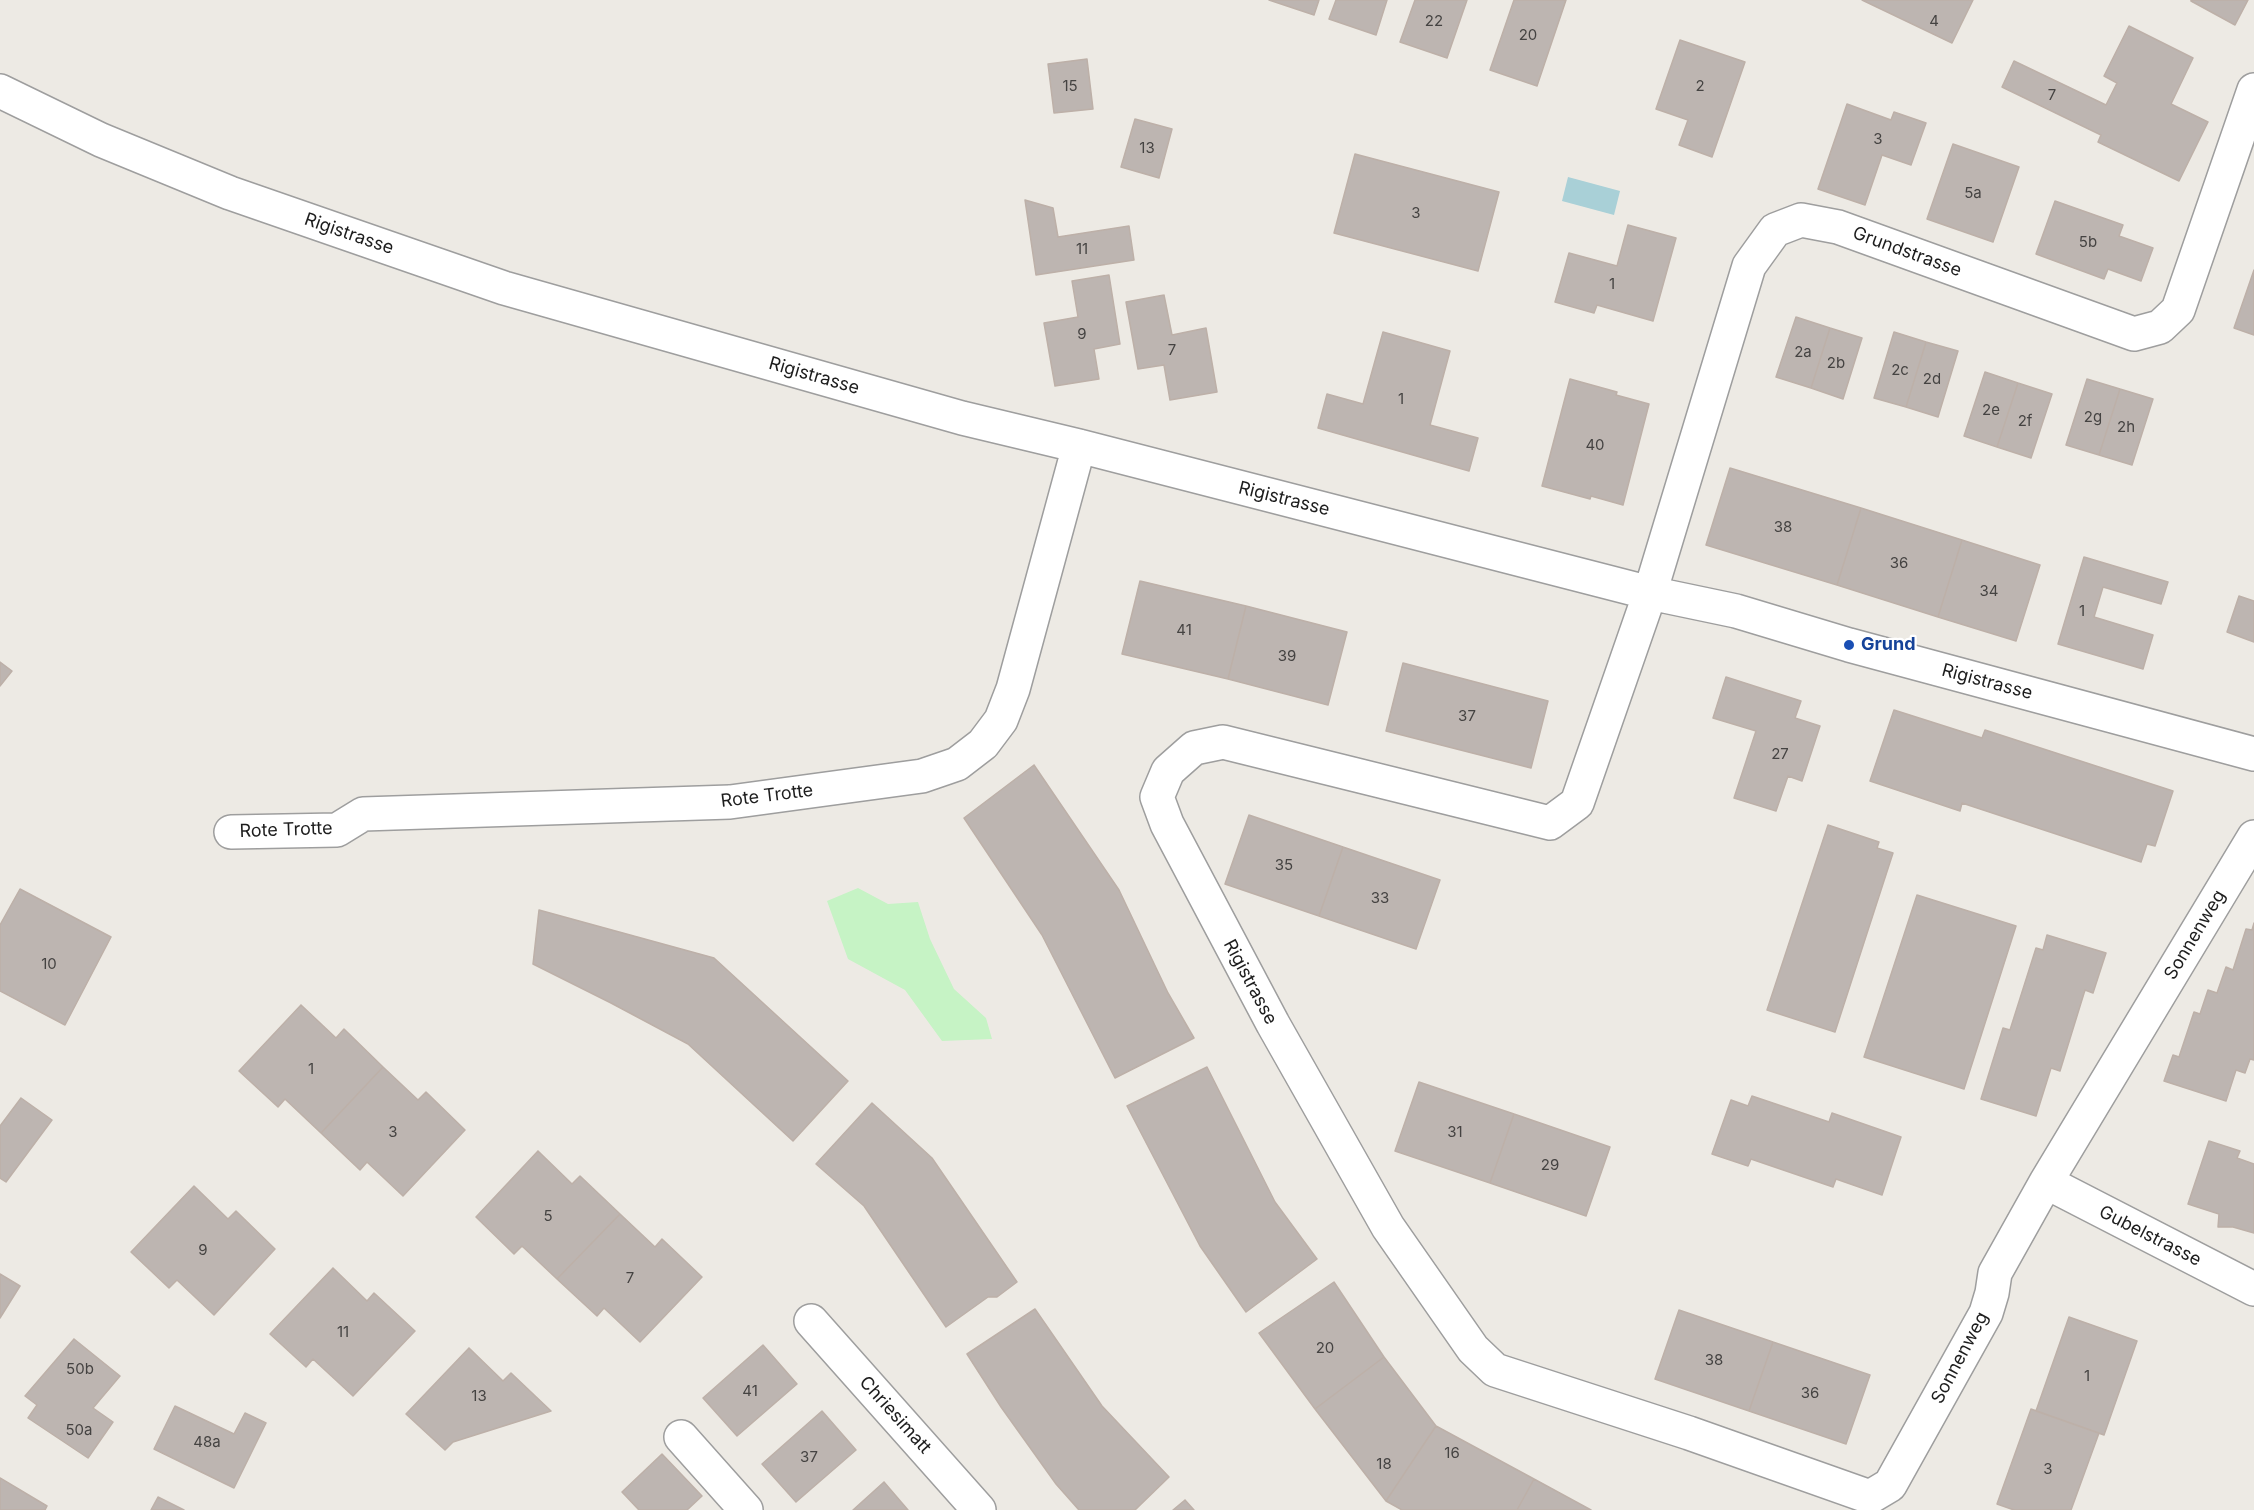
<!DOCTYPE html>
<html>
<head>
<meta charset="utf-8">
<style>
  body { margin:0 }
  canvas { display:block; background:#edeae4 }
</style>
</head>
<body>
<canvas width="2254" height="1510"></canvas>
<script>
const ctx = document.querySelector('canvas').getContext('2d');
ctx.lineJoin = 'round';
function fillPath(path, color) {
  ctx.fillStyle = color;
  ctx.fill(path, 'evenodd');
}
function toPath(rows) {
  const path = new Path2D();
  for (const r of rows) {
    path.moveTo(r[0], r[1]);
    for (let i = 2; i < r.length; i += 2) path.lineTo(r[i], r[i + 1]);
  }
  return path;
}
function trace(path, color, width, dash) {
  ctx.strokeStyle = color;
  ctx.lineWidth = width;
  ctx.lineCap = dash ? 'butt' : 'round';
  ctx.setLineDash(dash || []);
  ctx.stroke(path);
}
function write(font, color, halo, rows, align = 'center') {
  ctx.font = font + ' Inter,sans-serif';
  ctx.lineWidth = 4.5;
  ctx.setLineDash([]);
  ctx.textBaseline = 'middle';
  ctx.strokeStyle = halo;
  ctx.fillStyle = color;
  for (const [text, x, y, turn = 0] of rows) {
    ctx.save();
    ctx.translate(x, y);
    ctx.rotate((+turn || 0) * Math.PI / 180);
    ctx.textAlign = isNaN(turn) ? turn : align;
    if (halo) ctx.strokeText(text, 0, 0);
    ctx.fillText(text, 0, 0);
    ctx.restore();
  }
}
fillPath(toPath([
  [858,888,888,904,918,902,930,939,954,989,986,1018,992,1039,942,1041,905,990,848,959,827,901]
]), '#c6f3c5');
fillPath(toPath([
  [1568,177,1620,191,1614,215,1562,201]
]), '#a9d0d7');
const building = toPath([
  [1269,0,1319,0,1314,15,1269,0],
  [1336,0,1387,0,1376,35,1329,19,1336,0],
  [1415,0,1467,0,1447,58,1400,42,1415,0],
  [1514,0,1566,0,1537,86,1490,70,1514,0],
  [1862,0,1973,0,1952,43,1862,0],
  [2191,0,2248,0,2235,25,2191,1,2191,0],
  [2129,26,2193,58,2171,104,2208,122,2179,181,2098,142,2101,135,2002,87,2014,61,2106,105,2117,83,2104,76,2129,26],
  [1680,40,1745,62,1712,157,1679,145,1688,120,1656,109,1680,40],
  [1087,59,1093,109,1054,113,1048,64,1087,59],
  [1847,104,1891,120,1894,112,1926,123,1911,165,1882,155,1865,205,1818,189,1847,104],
  [1135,119,1172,129,1159,178,1121,167,1135,119],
  [1953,144,2019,167,1993,242,1927,219,1953,144],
  [1355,154,1499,192,1478,271,1334,233,1355,154],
  [1025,200,1053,208,1058,237,1129,226,1134,260,1036,275,1025,200],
  [2055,201,2123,225,2119,236,2153,248,2141,281,2108,269,2104,279,2036,254,2055,201],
  [1628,225,1676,238,1653,321,1597,305,1594,313,1555,302,1569,253,1617,266,1628,225],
  [2254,270,2254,335,2234,328,2254,270],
  [1109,275,1120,344,1094,349,1099,379,1055,386,1044,323,1078,317,1072,281,1109,275],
  [1164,295,1172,335,1206,328,1217,392,1170,400,1164,365,1138,369,1126,302,1164,295],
  [1796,317,1830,328,1811,388,1776,377,1796,317],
  [1830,328,1862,338,1843,399,1811,388,1830,328],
  [1383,332,1450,351,1430,425,1478,438,1469,471,1318,428,1327,394,1363,404,1383,332],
  [1894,332,1926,342,1906,407,1874,398,1894,332],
  [1926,342,1958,351,1938,417,1906,407,1926,342],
  [1985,372,2018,383,1997,447,1964,436,1985,372],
  [1570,379,1617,392,1616,395,1649,404,1623,505,1591,496,1590,499,1542,486,1570,379],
  [2087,379,2120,389,2099,455,2066,445,2087,379],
  [2018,383,2052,394,2031,458,1997,447,2018,383],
  [2120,389,2153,399,2132,465,2099,455,2120,389],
  [1730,468,1861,508,1837,585,1706,545,1730,468],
  [1861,508,1962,540,1938,617,1837,585,1861,508],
  [1962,540,2040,565,2016,641,1938,617,1962,540],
  [2084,557,2168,582,2161,604,2103,587,2094,617,2153,635,2143,669,2058,644,2084,557],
  [1140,581,1246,606,1228,679,1122,654,1140,581],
  [2239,596,2254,601,2254,642,2227,632,2239,596],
  [1246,606,1347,632,1328,705,1228,679,1246,606],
  [0,662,12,671,0,686,0,662],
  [1403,663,1548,701,1531,768,1386,731,1403,663],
  [1726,677,1801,701,1795,718,1820,726,1802,781,1788,776,1776,811,1734,798,1756,731,1713,718,1726,677],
  [1894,710,1982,738,1985,730,2173,791,2155,846,2147,844,2141,862,1962,803,1960,811,1870,781,1894,710],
  [1034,765,1119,890,1168,993,1194,1038,1115,1078,1042,935,964,818,1034,765],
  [1249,815,1343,847,1319,916,1225,884,1249,815],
  [1828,825,1879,842,1877,848,1893,853,1835,1032,1767,1010,1828,825],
  [1343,847,1440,880,1416,949,1319,916,1343,847],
  [20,889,111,937,65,1025,0,991,0,925,20,889],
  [1917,895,2016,926,1964,1089,1864,1057,1917,895],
  [539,910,714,958,848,1081,793,1141,688,1044,611,1003,533,964,539,910],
  [2254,923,2254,1060,2250,1059,2245,1073,2236,1070,2226,1101,2164,1081,2173,1055,2179,1057,2194,1012,2200,1014,2208,990,2217,993,2226,967,2233,970,2246,929,2252,930,2254,923],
  [2047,935,2106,953,2093,993,2085,990,2060,1071,2051,1068,2036,1116,1981,1099,2003,1028,2010,1030,2036,948,2043,950,2047,935],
  [301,1005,336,1038,344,1029,383,1067,321,1133,285,1099,278,1107,239,1071,301,1005],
  [383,1067,418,1100,426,1092,465,1130,403,1196,367,1162,360,1170,321,1133,383,1067],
  [1207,1067,1275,1202,1317,1259,1246,1312,1200,1246,1127,1106,1207,1067],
  [1419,1082,1514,1114,1490,1183,1395,1151,1419,1082],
  [1752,1096,1829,1122,1832,1113,1901,1137,1882,1195,1836,1179,1833,1187,1751,1159,1748,1166,1712,1154,1731,1100,1748,1106,1752,1096],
  [21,1098,52,1120,6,1182,0,1178,0,1126,21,1098],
  [872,1103,932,1158,1017,1282,997,1297,988,1297,946,1327,864,1206,816,1164,872,1103],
  [1514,1114,1610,1147,1586,1216,1490,1183,1514,1114],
  [2209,1141,2240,1151,2237,1158,2254,1164,2254,1233,2233,1227,2218,1227,2219,1214,2188,1204,2209,1141],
  [538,1151,572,1184,580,1176,620,1214,557,1279,522,1246,514,1254,476,1217,538,1151],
  [194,1186,228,1219,236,1211,275,1249,214,1315,177,1280,169,1288,131,1252,194,1186],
  [620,1214,655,1247,662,1239,702,1277,640,1342,604,1308,597,1316,557,1279,620,1214],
  [333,1268,367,1301,374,1293,415,1331,353,1396,313,1359,306,1367,270,1334,333,1268],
  [0,1274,20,1286,0,1318,0,1274],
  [1334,1282,1384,1357,1315,1409,1259,1333,1334,1282],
  [1035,1309,1102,1406,1169,1477,1135,1510,1079,1510,1056,1484,1001,1407,967,1354,1035,1309],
  [1679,1310,1773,1342,1749,1411,1655,1379,1679,1310],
  [2069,1317,2137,1341,2104,1435,2036,1411,2069,1317],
  [74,1339,120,1376,93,1408,113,1422,88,1458,28,1418,37,1405,25,1396,74,1339],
  [1773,1342,1870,1375,1846,1444,1749,1411,1773,1342],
  [763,1345,797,1384,737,1436,703,1398,763,1345],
  [469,1348,503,1381,511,1373,551,1411,453,1442,445,1450,406,1414,469,1348],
  [1384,1357,1436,1426,1386,1501,1315,1409,1384,1357],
  [175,1406,234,1434,245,1413,266,1423,234,1488,154,1449,175,1406],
  [2031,1409,2099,1433,2071,1510,2014,1510,1997,1504,2031,1409],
  [822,1411,856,1450,796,1502,762,1464,822,1411],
  [1436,1426,1534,1479,1517,1510,1402,1510,1386,1501,1436,1426],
  [662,1454,702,1496,687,1510,639,1510,622,1492,662,1454],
  [0,1478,47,1506,45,1510,0,1510,0,1478],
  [1534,1479,1591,1510,1517,1510,1534,1479],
  [884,1482,908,1510,853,1510,884,1482],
  [158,1497,184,1510,151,1510,158,1497],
  [1185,1500,1194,1510,1173,1510,1185,1500]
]);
fillPath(building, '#bdb5b1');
trace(building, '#bdb0a8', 1.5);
const minor = toPath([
  [2254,90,2178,310,2160,327,2134,334,1838,227,1801,220,1775,230,1749,266,1650,593,1577,803,1550,823,1223,742,1194,748,1168,771,1157,797,1167,824,1273,1024,1388,1227,1473,1349,1495,1370,1689,1433,1870,1497,1890,1485,1986,1313,1992,1293,1995,1273,2046,1182,2254,837],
  [0,91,101,140,230,193,504,288,962,418,1079,446,1650,593,1736,611,1849,645,2254,754],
  [231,832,337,830,363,814,730,802,922,776,957,764,983,744,1001,720,1013,689,1079,446],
  [2046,1182,2254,1289],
  [811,1321,979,1510],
  [681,1437,746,1510]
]);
trace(minor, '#9e9e9e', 36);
trace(minor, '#fff', 33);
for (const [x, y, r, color] of [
  [1849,645,6,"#1a4fb4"]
]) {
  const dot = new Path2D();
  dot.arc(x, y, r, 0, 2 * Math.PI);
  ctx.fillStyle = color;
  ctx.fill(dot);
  trace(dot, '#fff', 2);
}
write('15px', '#454342', null, [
  ["22",1434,21],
  ["4",1934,21],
  ["20",1528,35],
  ["15",1070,86],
  ["2",1700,86],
  ["7",2052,95],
  ["3",1878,139],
  ["13",1147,148],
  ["5a",1973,193],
  ["3",1416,213],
  ["5b",2088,242],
  ["11",1082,249],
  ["1",1612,284],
  ["9",1082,334],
  ["7",1172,350],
  ["2a",1803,352],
  ["2b",1836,363],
  ["2c",1900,370],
  ["2d",1932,379],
  ["1",1401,399],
  ["2e",1991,410],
  ["2g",2093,417],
  ["2f",2025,421],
  ["2h",2126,427],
  ["40",1595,445],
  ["38",1783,527],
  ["36",1899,563],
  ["34",1989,591],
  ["1",2082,611],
  ["41",1184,630],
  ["39",1287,656],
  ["37",1467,716],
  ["27",1780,754],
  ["35",1284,865],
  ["33",1380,898],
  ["10",49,964],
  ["1",311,1069],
  ["3",393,1132],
  ["31",1455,1132],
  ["29",1550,1165],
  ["5",548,1216],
  ["9",203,1250],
  ["7",630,1278],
  ["11",343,1332],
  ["20",1325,1348],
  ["38",1714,1360],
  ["50b",80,1369],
  ["1",2087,1376],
  ["41",750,1391],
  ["36",1810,1393],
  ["13",479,1396],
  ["50a",79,1430],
  ["48a",207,1442],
  ["16",1452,1453],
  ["37",809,1457],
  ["18",1384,1464],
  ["3",2048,1469]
]);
write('18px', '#1d1d1d', '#fff', [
  ["Rigistrasse",349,234,19],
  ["Grundstrasse",1907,252,20],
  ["Rigistrasse",814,376,16],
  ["Rigistrasse",1284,499,14],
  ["Rigistrasse",1987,682,15],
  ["Rote Trotte",767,796,-7],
  ["Rote Trotte",286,830,-2],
  ["Sonnenweg",2195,935,-59],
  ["Rigistrasse",1250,982,62],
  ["Gubelstrasse",2150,1236,27],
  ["Sonnenweg",1960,1358,-62],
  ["Chriesimatt",895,1415,48]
]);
write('bold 18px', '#164399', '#fff', [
  ["Grund",1861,645]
], 'left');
</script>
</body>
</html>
